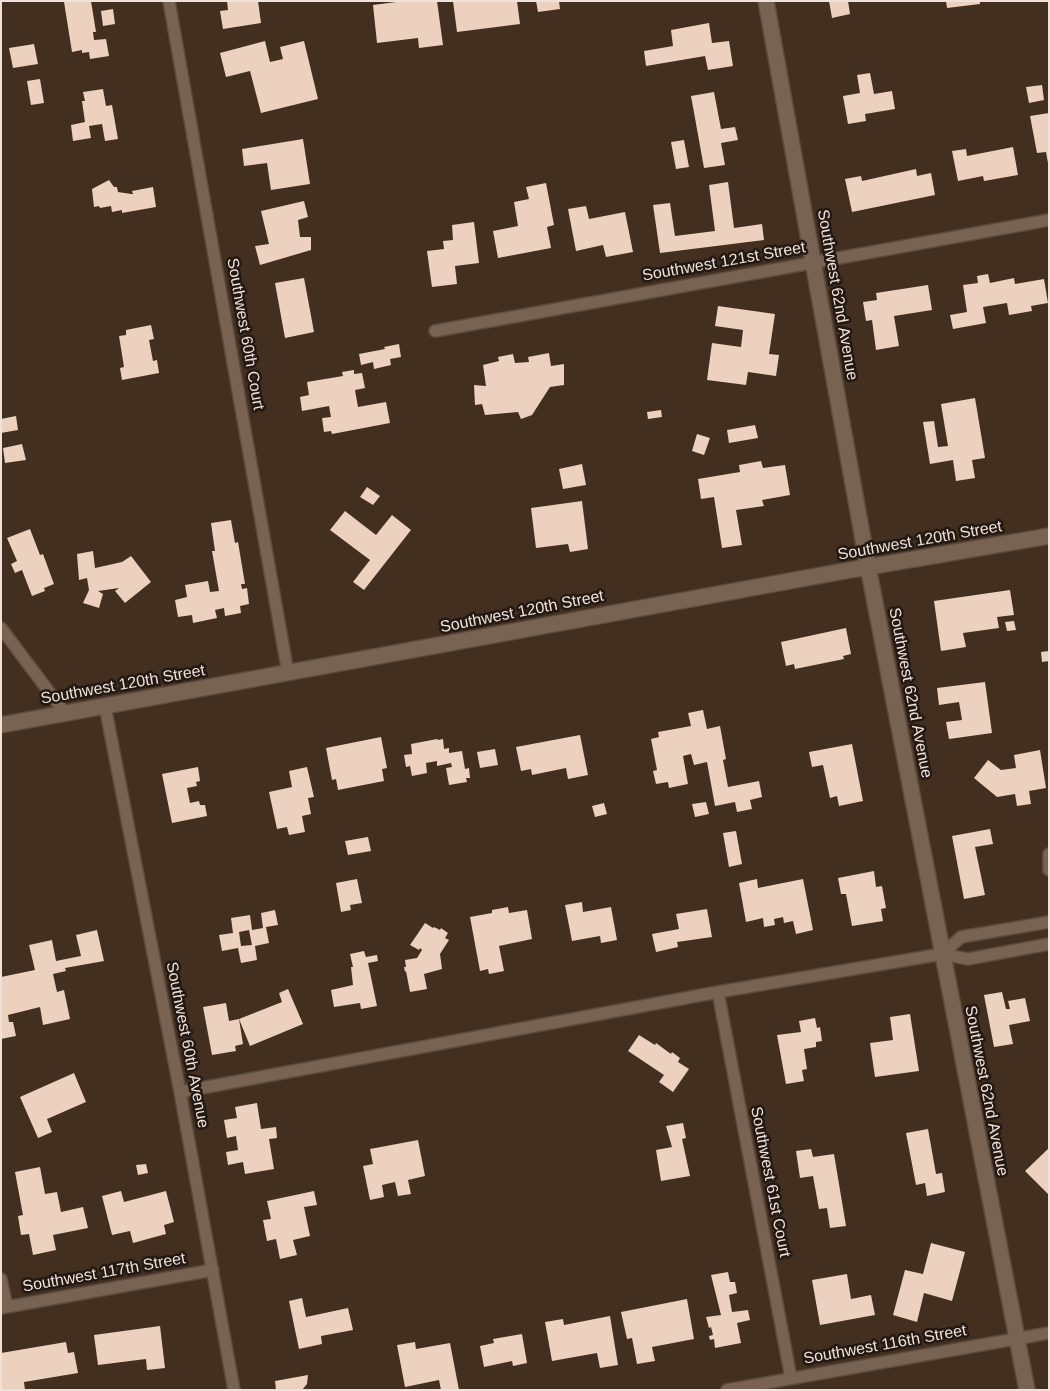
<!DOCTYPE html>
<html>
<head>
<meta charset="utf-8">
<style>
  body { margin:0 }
  #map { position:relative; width:1050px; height:1391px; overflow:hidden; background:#432f1f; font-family:Arial,sans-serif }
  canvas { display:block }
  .frame { position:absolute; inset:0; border:2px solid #f0e2d9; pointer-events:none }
</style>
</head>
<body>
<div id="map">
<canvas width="1050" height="1391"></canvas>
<div class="frame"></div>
</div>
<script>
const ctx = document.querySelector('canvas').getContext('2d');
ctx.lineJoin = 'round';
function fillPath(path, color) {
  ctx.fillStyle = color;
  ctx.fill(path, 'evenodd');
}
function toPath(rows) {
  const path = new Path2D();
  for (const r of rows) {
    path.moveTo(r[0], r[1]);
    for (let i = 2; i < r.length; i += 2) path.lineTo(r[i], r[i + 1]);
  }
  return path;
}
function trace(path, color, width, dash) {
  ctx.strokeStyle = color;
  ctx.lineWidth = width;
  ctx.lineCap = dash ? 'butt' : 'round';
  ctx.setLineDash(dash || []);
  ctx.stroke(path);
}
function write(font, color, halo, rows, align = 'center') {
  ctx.font = font + ' Arial,sans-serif';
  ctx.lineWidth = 5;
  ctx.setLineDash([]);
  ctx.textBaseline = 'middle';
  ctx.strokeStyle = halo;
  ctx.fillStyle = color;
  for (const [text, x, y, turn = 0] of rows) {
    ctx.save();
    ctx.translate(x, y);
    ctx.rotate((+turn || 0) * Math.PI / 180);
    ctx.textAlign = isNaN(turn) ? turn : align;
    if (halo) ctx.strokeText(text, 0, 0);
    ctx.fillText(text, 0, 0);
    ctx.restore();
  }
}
fillPath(toPath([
  [70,1,91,1,96,32,93,32,94,40,106,39,109,56,90,59,89,52,82,53,82,50,72,52,64,2],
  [227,1,258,1,261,23,223,29,220,11,228,10],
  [404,1,437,1,443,45,419,48,418,38,377,43,373,5],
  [453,1,517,1,520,24,457,32],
  [536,1,559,1,560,9,538,12],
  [829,1,848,1,850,14,832,18],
  [946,1,980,1,980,4,947,8],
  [113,9,115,24,103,26,101,11],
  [709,23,712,43,729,41,733,66,708,70,705,56,646,66,644,51,673,46,671,30],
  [265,41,270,62,283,59,280,47,304,41,318,99,261,113,250,71,226,77,220,53],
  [34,44,38,64,13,68,9,48],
  [870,73,874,94,892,91,895,109,865,114,866,121,848,124,843,96,860,93,857,75],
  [40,79,44,103,31,105,27,81],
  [1042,85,1044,100,1029,103,1026,87],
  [103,89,106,106,112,105,118,139,105,141,102,124,89,126,91,138,73,141,71,125,85,122,82,101,85,101,83,92],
  [714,92,721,129,735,127,738,140,721,143,725,165,704,168,691,96],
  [1049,113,1049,163,1048,163,1046,152,1037,153,1030,116],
  [303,139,310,184,271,190,267,163,244,166,242,149],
  [684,140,689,167,676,169,671,142],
  [1013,147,1018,175,984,181,983,176,958,181,952,151,966,149,967,156],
  [916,169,917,176,931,173,935,195,852,212,845,179,861,176,862,181],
  [109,180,114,187,117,187,118,192,131,194,133,194,132,191,153,187,156,207,122,213,122,210,112,212,111,206,100,208,99,206,94,207,92,189],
  [728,182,734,228,762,224,764,240,660,253,653,205,670,203,675,236,715,231,709,185],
  [546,183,554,225,547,227,551,248,498,258,493,231,518,226,514,202,529,199,526,187],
  [304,201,308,217,298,220,300,237,311,237,311,250,260,265,255,246,269,244,261,211],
  [586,206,589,219,625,212,633,252,606,257,603,245,576,251,568,209],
  [474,222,479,263,455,266,457,284,432,287,427,251,444,249,443,241,453,240,452,225],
  [988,274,990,283,1014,278,1015,284,1044,279,1048,303,1031,306,1032,311,1009,315,1007,303,983,307,986,323,953,329,950,315,967,312,963,285,978,283,977,276],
  [304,278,314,332,285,338,275,283],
  [928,285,932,310,894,316,899,346,876,350,872,320,866,321,863,302,877,300,876,293],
  [718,306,775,314,769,354,779,355,776,376,748,372,746,385,707,380,712,343,741,347,743,330,715,326],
  [151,325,154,339,149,340,153,361,157,360,159,373,122,380,120,368,124,367,119,336,126,335,126,330],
  [399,344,401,357,390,359,391,365,374,369,373,362,361,365,359,354,385,349,384,347],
  [549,353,551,366,564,364,564,385,550,387,532,415,521,419,518,412,485,415,482,404,475,405,474,385,486,386,483,365,499,361,498,357,513,354,515,363,529,362,528,357],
  [354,370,354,374,362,373,365,388,355,390,358,407,386,402,390,423,332,434,331,431,324,432,322,418,331,417,329,406,302,411,300,397,309,395,307,382,343,376,342,372],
  [975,398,985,458,972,460,975,478,956,481,953,460,930,464,923,422,934,421,938,447,948,446,941,404],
  [661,410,662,417,648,419,647,412],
  [16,416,18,430,1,433,1,419],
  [755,425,758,438,729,443,727,430],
  [697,434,710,438,704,455,692,451],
  [22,444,26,460,5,463,3,448],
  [761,461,763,468,785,465,790,495,762,500,764,506,736,510,742,545,722,548,714,497,701,499,698,479,740,472,739,465],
  [582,464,586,485,563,489,559,469],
  [367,487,380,496,373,505,360,497],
  [582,501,588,549,570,552,568,544,536,548,531,508],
  [345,511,376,535,392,515,411,530,364,590,353,582,370,560,330,530],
  [231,520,235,543,238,542,245,584,241,584,242,589,247,588,249,604,240,606,241,613,225,616,224,608,215,610,217,618,193,623,192,615,178,617,175,600,187,597,185,585,208,581,210,592,219,591,212,551,215,551,211,523],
  [30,529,40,555,43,554,54,584,44,588,45,591,32,596,22,570,15,573,11,564,17,561,7,538],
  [93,551,95,568,122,562,131,556,151,582,125,603,115,591,119,588,98,591,103,594,99,608,83,603,89,590,87,578,79,580,77,554],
  [1010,590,1014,615,997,617,999,628,963,633,966,647,941,651,934,601],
  [1014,621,1016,630,1007,631,1005,622],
  [846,628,851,654,843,656,844,659,795,669,794,664,786,666,781,642],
  [1049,651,1049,661,1042,662,1041,652],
  [985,682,992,733,949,739,946,722,962,720,959,702,939,705,937,688],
  [703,710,707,729,720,726,726,759,723,760,728,787,759,781,762,797,750,800,752,809,737,812,735,802,715,806,707,762,694,765,691,754,683,756,688,784,669,788,668,782,656,784,653,771,657,770,651,739,659,737,658,732,691,726,688,713],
  [580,735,588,775,568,779,566,768,532,775,531,769,521,771,516,747],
  [381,737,387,768,382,769,384,781,338,790,336,779,332,780,326,748],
  [437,739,438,740,443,739,444,749,449,748,449,753,462,751,465,769,469,768,470,778,466,778,467,782,449,785,446,768,452,767,451,763,437,766,437,761,426,763,427,773,412,776,410,766,406,767,404,755,412,754,411,744],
  [852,744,863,801,839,806,837,796,830,798,823,765,812,767,809,752],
  [495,749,498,765,480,768,477,752],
  [1040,750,1046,788,1029,791,1031,804,1017,806,1015,794,997,797,974,778,988,760,1001,770,1016,768,1014,755],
  [198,767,200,781,196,782,197,786,187,788,190,803,199,801,200,805,205,805,207,816,172,823,162,774],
  [307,767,314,797,308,798,311,814,302,816,305,832,289,835,287,827,277,829,269,792,292,787,289,771],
  [706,802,709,814,695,817,692,804],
  [604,803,607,814,595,817,592,806],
  [990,829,993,844,975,847,985,895,964,899,952,836],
  [736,831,742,864,729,867,723,833],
  [368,837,371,851,348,855,345,841],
  [874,871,876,887,882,886,886,908,881,909,883,921,852,926,846,894,841,894,838,878],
  [357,879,362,903,350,905,351,910,341,912,336,883],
  [757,879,758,888,803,879,813,930,796,934,793,921,784,923,783,917,774,919,775,925,764,927,763,918,746,922,739,883],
  [582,902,583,912,611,907,617,940,601,943,600,936,572,941,565,905],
  [508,907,509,913,527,910,532,939,499,946,504,971,489,974,488,969,480,971,470,917,492,913,492,910],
  [707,909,712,937,677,942,678,947,656,952,652,934,679,929,676,914],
  [275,910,278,925,266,927,269,943,255,946,257,960,241,963,238,948,222,951,219,935,233,933,231,918,250,915,252,930,263,928,261,913],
  [249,930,252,945,241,946,239,932],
  [425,923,433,928,434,927,440,930,441,928,448,933,445,938,449,940,440,954,442,969,424,974,427,989,410,992,406,971,405,972,404,967,406,967,405,960,417,958,422,950,420,948,419,950,410,945],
  [97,930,104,961,65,968,66,971,53,974,57,992,64,990,70,1019,43,1025,40,1007,8,1015,9,1022,13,1022,16,1036,1,1039,1,977,35,970,29,945,52,940,56,961,81,956,76,935],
  [364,951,366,957,377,955,378,961,368,963,377,1006,361,1009,360,1003,334,1007,331,990,353,985,351,967,353,967,350,954],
  [288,989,303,1024,250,1046,239,1019,282,1002,279,993],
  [1002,992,1006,1009,1010,1009,1008,1001,1025,998,1030,1021,1009,1025,1013,1044,994,1047,984,995],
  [226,1003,229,1021,239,1019,243,1044,235,1046,236,1051,212,1055,203,1007],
  [910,1014,919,1071,875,1077,870,1043,893,1040,890,1017],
  [815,1018,817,1028,820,1027,822,1041,816,1042,816,1047,804,1049,807,1069,802,1070,804,1081,786,1084,777,1035,801,1032,799,1021],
  [639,1035,655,1045,656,1043,671,1054,672,1052,680,1058,678,1062,689,1069,673,1092,659,1082,664,1075,628,1051],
  [74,1073,86,1102,47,1119,52,1132,38,1138,20,1097],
  [257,1103,261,1129,276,1127,277,1138,269,1139,274,1169,245,1174,243,1162,228,1165,226,1152,238,1150,236,1136,227,1138,224,1120,237,1118,235,1107],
  [683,1123,686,1138,682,1139,690,1176,661,1181,656,1150,672,1147,666,1126],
  [928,1129,936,1174,942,1173,945,1192,927,1196,925,1183,916,1185,906,1133],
  [418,1140,425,1176,408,1180,411,1194,398,1196,395,1182,382,1185,384,1197,370,1200,363,1166,373,1164,370,1149],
  [1049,1148,1049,1195,1025,1171],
  [811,1149,813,1157,834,1154,846,1226,830,1228,827,1208,819,1209,813,1176,800,1178,796,1151],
  [146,1164,148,1173,138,1175,136,1165],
  [40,1167,45,1194,57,1192,61,1212,83,1207,88,1228,53,1235,56,1250,33,1255,29,1234,21,1235,18,1216,23,1215,15,1172],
  [121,1191,124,1202,166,1191,174,1222,164,1225,166,1234,133,1243,130,1231,112,1235,102,1196],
  [314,1191,317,1205,304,1207,310,1236,293,1240,297,1255,280,1259,276,1239,267,1241,263,1220,271,1219,267,1201],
  [931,1243,965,1252,952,1301,924,1293,917,1322,893,1315,905,1270,923,1274],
  [728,1272,730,1282,735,1282,737,1293,729,1295,732,1312,748,1310,750,1320,737,1323,741,1343,715,1348,714,1339,710,1340,709,1336,713,1335,711,1327,709,1328,706,1317,721,1315,711,1275],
  [847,1274,851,1299,871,1295,875,1315,820,1325,812,1280],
  [302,1298,306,1317,348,1308,353,1330,321,1336,322,1344,299,1349,289,1301],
  [687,1299,694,1339,652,1347,655,1361,637,1364,632,1338,627,1339,621,1312],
  [610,1316,618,1365,600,1368,597,1353,552,1361,545,1322,563,1319,564,1325],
  [160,1326,165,1368,147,1370,146,1359,98,1365,94,1335],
  [522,1334,527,1363,513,1366,512,1361,484,1367,480,1346,494,1343,493,1339],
  [66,1342,68,1353,74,1352,78,1373,24,1382,25,1390,2,1390,1,1353],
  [415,1342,416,1349,450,1343,459,1390,441,1390,439,1380,405,1387,397,1345],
  [308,1375,307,1384,302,1390,276,1390,275,1381]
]), '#ebd1be');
const street = toPath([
  [169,1,288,673],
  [435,331,1049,220],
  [1,628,65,713],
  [105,706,180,1092,234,1390],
  [1049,854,1049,870],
  [942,954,961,937,1049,922],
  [718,992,791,1378],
  [180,1092,718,992,942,954,968,959,1049,944],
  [1,1279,7,1307],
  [1,1308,213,1270],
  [727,1390,1049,1333]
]);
const secondary = toPath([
  [766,1,866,556,1027,1390],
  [1,725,839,572,1049,536]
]);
trace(street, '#5d4c3e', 14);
trace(secondary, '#5d4c3e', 18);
trace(street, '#786251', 11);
trace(secondary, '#786251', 15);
write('16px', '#f0e2d9', '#231912', [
  ["Southwest 121st Street",724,262,-10],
  ["Southwest 62nd Avenue",837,295,80],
  ["Southwest 60th Court",245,334,80],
  ["Southwest 120th Street",920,541,-10],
  ["Southwest 120th Street",522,612,-11],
  ["Southwest 120th Street",123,685,-10],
  ["Southwest 62nd Avenue",910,693,79],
  ["Southwest 60th Avenue",187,1045,79],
  ["Southwest 62nd Avenue",986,1091,79],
  ["Southwest 61st Court",770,1182,79],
  ["Southwest 117th Street",104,1273,-10],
  ["Southwest 116th Street",885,1345,-10]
]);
</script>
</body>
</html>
